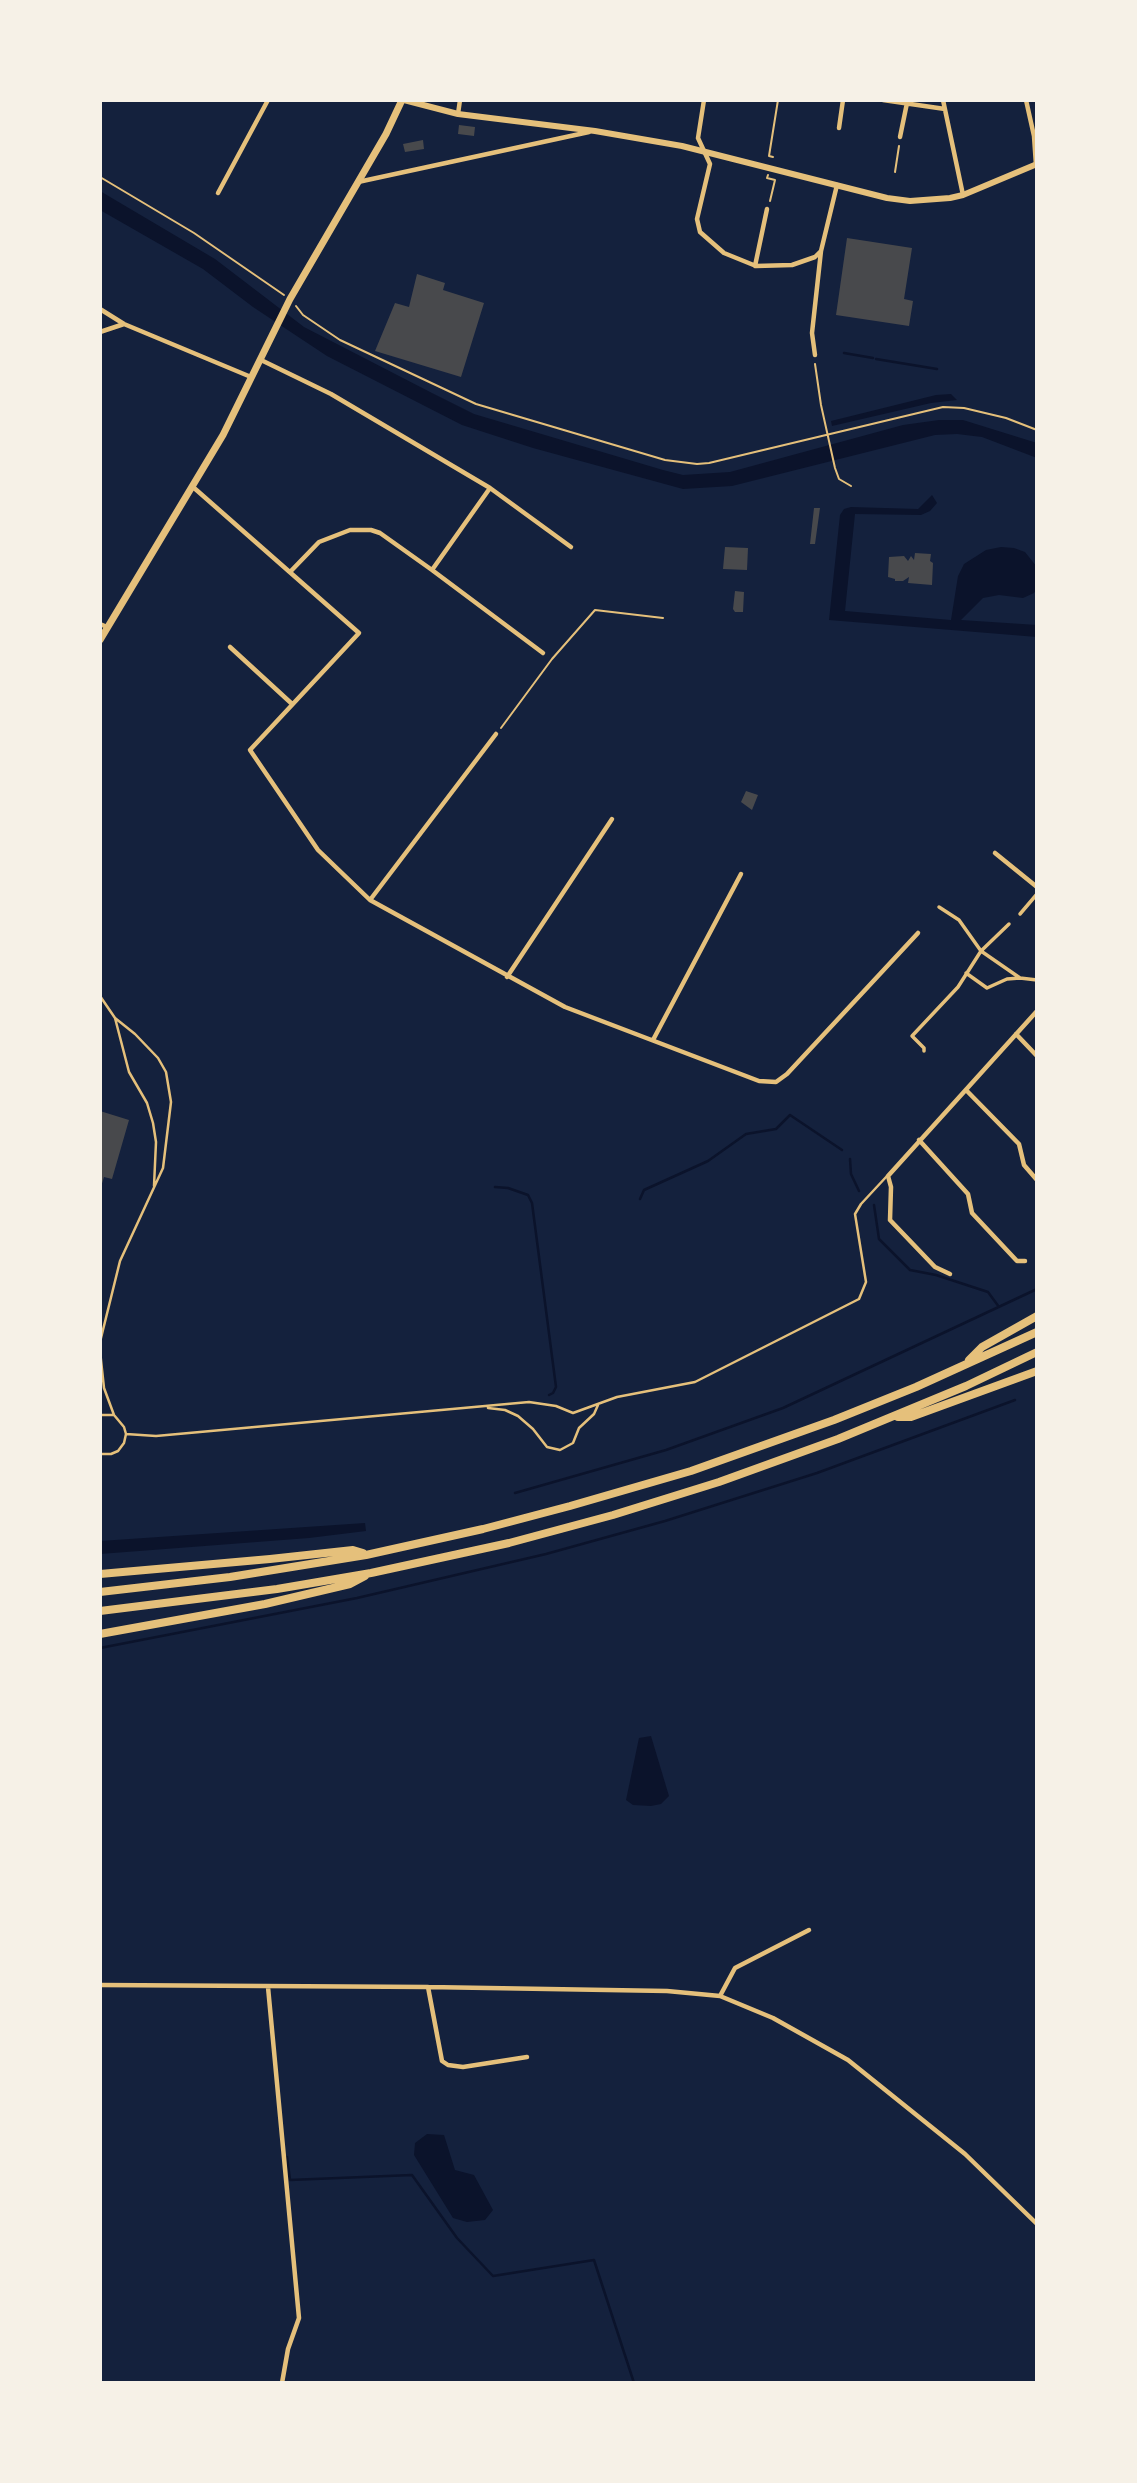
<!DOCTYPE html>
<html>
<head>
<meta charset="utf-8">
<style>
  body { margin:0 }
  #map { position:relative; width:1137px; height:2483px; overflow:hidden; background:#14213d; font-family:"Nunito Sans",sans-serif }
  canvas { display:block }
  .frame { position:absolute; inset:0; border:102px solid #f6f1e7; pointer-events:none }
</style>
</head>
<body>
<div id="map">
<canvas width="1137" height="2483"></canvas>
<div class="frame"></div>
</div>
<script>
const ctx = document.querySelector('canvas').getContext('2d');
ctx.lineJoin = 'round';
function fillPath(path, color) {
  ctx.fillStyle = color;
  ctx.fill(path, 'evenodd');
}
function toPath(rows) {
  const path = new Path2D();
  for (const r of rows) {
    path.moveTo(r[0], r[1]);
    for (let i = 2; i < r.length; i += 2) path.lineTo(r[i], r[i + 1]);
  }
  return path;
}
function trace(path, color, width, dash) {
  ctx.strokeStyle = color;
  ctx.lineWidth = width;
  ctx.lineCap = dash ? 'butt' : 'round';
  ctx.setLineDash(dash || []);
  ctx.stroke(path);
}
fillPath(toPath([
  [100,191,215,259,304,327,432,393,474,414,663,470,683,475,730,472,903,425,939,420,963,420,1037,443,1037,458,982,437,957,434,935,435,732,486,683,489,533,448,462,425,327,356,253,307,203,269,100,210],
  [951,394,957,400,931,403,832,426,831,421,936,395],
  [932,495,937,503,930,511,921,515,855,514,845,611,951,620,958,576,964,564,986,550,1001,547,1014,548,1025,552,1037,567,1037,588,1034,593,1023,598,999,595,983,598,961,620,1037,625,1037,637,829,620,840,515,844,509,851,507,918,509],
  [365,1523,366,1531,309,1538,100,1554,100,1541],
  [651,1736,669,1796,661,1804,651,1806,633,1805,626,1800,639,1738],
  [427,2134,444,2135,455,2170,474,2175,493,2210,485,2220,467,2222,453,2218,414,2155,415,2143]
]), '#0b132b');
trace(toPath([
  [844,353,873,358],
  [876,359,937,369],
  [850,1159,851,1174,859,1191],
  [495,1187,508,1188,528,1195,532,1203,556,1387,553,1393,549,1395],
  [640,1199,644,1190,708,1161,746,1134,776,1129,790,1115,842,1150],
  [874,1205,879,1239,910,1270,936,1275,988,1292,999,1307],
  [515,1493,666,1450,783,1408,1037,1289],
  [100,1648,357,1598,546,1554,665,1521,817,1473,1015,1400],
  [287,2157,290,2180,412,2175,457,2238,493,2276,594,2260,634,2383]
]), '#0b132b', 2.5);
fillPath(toPath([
  [459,125,475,127,474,136,458,134],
  [423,140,424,149,405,152,403,144],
  [847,238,912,248,904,299,913,301,909,326,836,315],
  [417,274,445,283,443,290,484,303,461,377,375,351,395,303,409,307],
  [814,508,820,508,815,544,810,544],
  [725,547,748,548,747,570,723,569],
  [915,553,931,554,930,561,933,563,932,585,908,583,909,577,903,581,895,581,895,579,888,577,889,557,904,556,908,561,911,556,914,560],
  [735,591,744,592,743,612,735,612,733,609],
  [746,791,758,795,752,810,741,802],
  [100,1111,129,1120,112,1179,104,1177,100,1190]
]), '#48494c');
trace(toPath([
  [773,157,769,156,778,100],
  [895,172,899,146],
  [768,175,767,178,775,180,770,201],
  [100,177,194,233,284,295],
  [296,306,303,315,340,340,476,404,665,460,697,464,709,463,943,407,964,408,1006,418,1037,430],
  [815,364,821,405,835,468,839,479,851,486],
  [501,728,552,659,595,610,663,618]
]), '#e5c07b', 2);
trace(toPath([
  [100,996,115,1018,135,1034,158,1058,166,1072,171,1102,163,1168,120,1261,100,1342],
  [115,1018,129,1072,147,1103,153,1123,156,1142,154,1186],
  [100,1351,104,1388,114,1415,124,1427,126,1434,124,1443,118,1451,111,1454,100,1454],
  [488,1408,505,1410,518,1416,533,1429,547,1447,560,1450,573,1443,579,1428,594,1414,598,1405],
  [100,1415,114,1415],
  [126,1434,156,1436,529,1402,556,1406,573,1413,617,1397,695,1382,859,1299,866,1282,855,1214,861,1204,887,1176]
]), '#e5c07b', 2.5);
trace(toPath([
  [939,907,959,920,981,951,1020,978,1037,980],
  [1020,914,1037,894],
  [966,973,987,988,1007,979,1020,978],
  [924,1051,924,1048,912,1036,958,987,981,951,1009,924]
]), '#e5c07b', 3.5);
trace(toPath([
  [704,100,698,138,710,164,697,219,700,232,724,253,756,266,792,265,815,257,821,251],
  [883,100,945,109],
  [943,100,963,195],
  [1026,100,1034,136,1036,165],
  [458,114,460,100],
  [839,128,843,100],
  [900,137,907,103],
  [358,182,589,132],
  [218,193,268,100],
  [755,266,767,209],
  [100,309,124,324,251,377],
  [100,332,124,324],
  [815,355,812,333,821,251,837,185],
  [261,360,331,394,490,488,571,547],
  [193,487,359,633,250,750,318,850,370,900,565,1007,759,1081,776,1082,787,1074,918,933],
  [432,570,490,488],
  [290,572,319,542,350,530,371,530,380,533,432,570,543,653],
  [100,624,107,627],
  [230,647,291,703],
  [995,853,1037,887],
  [370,900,496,734],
  [507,977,612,819],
  [1016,1034,1037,1056],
  [653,1040,741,874],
  [966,1090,1019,1144,1024,1165,1037,1180],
  [919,1140,968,1194,972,1213,1017,1261,1025,1261],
  [950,1274,935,1267,890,1220,891,1187,888,1176,1037,1011],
  [100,1985,428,1987,667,1991,720,1996,773,2018,848,2060,965,2154,1037,2224],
  [268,1987,299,2318,288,2349,282,2383],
  [428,1987,442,2061,448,2065,463,2067,527,2057],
  [720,1996,735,1968,809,1930]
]), '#e5c07b', 4.5);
trace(toPath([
  [404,100,458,114,595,131,682,146,887,198,910,201,950,198,963,195,1037,164]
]), '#e5c07b', 6);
trace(toPath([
  [100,640,223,435,290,299,386,134,402,100]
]), '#e5c07b', 7);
trace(toPath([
  [969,1360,982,1347,1037,1316],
  [898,1417,911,1417,1037,1371],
  [100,1574,270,1559,353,1550,363,1553],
  [100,1592,230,1577,366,1555,483,1529,570,1506,691,1471,834,1420,916,1387,1037,1332],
  [100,1611,277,1589,371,1573,509,1543,613,1515,719,1482,838,1439,966,1386,1037,1352],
  [100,1634,265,1604,350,1584,365,1576]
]), '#e5c07b', 8);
</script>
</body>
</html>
